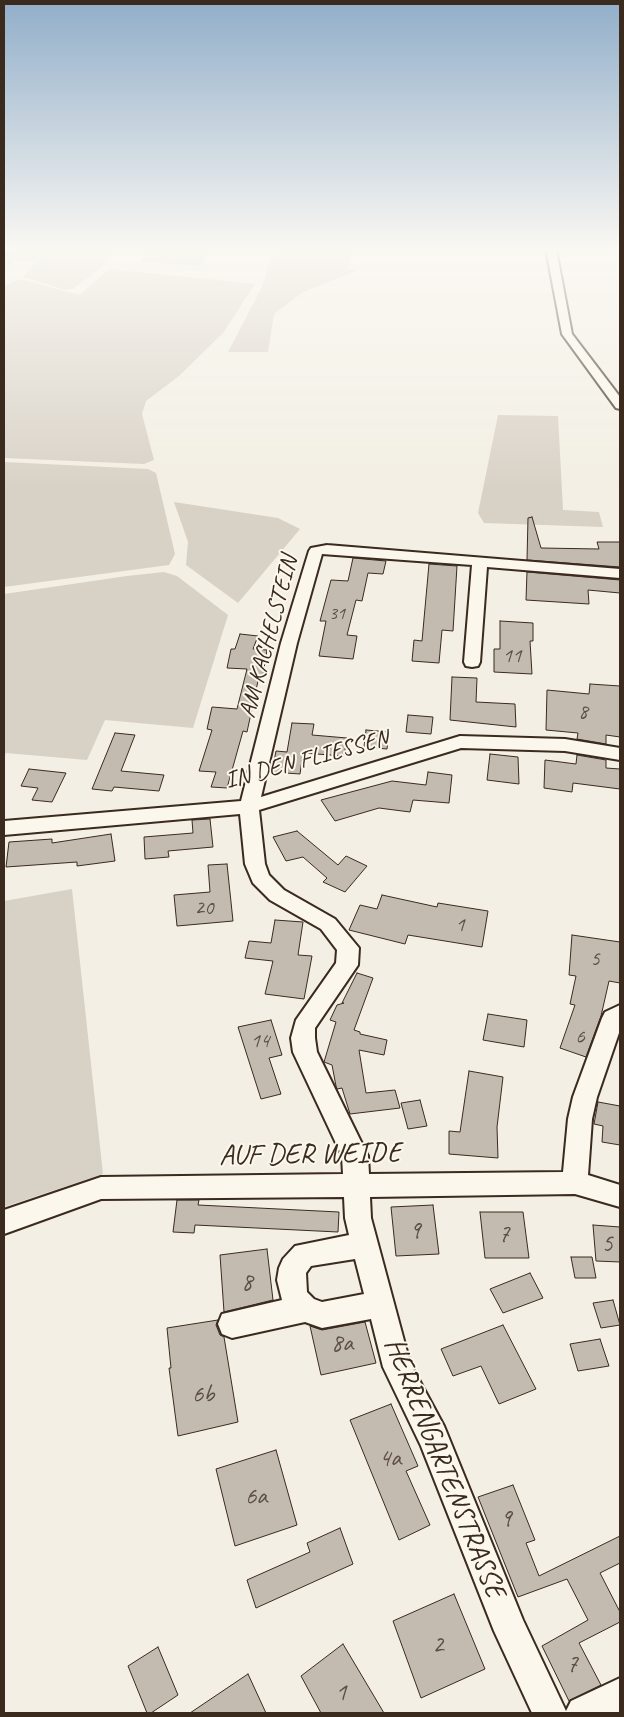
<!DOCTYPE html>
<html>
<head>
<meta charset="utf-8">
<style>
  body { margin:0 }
  #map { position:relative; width:624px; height:1717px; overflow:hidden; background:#f3efe4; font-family:Caveat,sans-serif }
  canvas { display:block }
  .frame { position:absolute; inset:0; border:5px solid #3b2a1e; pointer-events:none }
</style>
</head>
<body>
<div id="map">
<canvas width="624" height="1717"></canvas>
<div class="frame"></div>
</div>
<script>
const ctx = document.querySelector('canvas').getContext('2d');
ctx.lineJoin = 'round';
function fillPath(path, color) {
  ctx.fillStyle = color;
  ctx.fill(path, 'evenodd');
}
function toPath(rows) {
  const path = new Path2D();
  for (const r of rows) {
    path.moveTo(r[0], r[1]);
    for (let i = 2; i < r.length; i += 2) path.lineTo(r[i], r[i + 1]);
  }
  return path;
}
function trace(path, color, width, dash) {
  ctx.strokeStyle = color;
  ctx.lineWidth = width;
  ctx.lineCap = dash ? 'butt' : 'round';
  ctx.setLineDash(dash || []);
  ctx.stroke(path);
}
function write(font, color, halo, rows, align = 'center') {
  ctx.font = font + ' Caveat,sans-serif';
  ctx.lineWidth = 4;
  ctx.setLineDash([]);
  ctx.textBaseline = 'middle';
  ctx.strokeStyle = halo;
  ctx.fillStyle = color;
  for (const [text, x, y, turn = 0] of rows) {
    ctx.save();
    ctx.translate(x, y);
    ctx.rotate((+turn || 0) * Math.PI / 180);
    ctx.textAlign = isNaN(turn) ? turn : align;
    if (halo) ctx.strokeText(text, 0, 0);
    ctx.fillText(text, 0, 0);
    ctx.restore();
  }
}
fillPath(toPath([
  [4,249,115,249,101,268,73,289,65,290,23,277,36,262,13,261,4,268],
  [280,249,355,249,348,269,359,270,303,292,274,314,268,352,228,352,262,287,271,256,276,256],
  [148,251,151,251,208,254,201,266,140,262],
  [109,269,255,284,223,333,179,376,146,401,142,414,154,460,144,464,4,458,4,286,20,279,80,295],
  [498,415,558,416,563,510,599,512,603,527,484,523,478,513],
  [4,462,148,469,156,473,175,554,169,565,4,587],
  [174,502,278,518,300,529,238,603,186,565,188,542],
  [164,572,177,576,228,615,193,728,105,720,87,760,6,753,4,757,4,594,127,576],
  [72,889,103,1174,4,1207,4,901]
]), '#d8d1c6');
trace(toPath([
  [4,250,9,253,4,254]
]), '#817468', 3);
const building = toPath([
  [532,517,541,548,599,549,597,542,620,542,620,567,527,560,528,518,532,517],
  [353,558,386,561,383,574,368,573,362,601,356,600,347,635,357,636,353,659,319,656,326,621,320,621,331,580,348,581,353,558],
  [429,564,457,566,453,631,442,630,439,663,412,661,414,640,422,641,429,564],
  [527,572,620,580,620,593,588,590,589,604,526,600,527,572],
  [500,621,533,623,533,641,530,641,532,674,494,672,494,649,500,649,500,621],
  [240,634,258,636,253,649,267,650,262,681,258,681,247,732,243,731,227,788,211,787,216,772,199,771,212,730,207,729,212,707,237,709,247,669,227,668,231,649,235,649,240,634],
  [452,677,477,678,476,702,515,704,516,727,450,720,452,677],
  [590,684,620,686,620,737,606,735,606,744,577,739,578,733,546,730,547,690,589,694,590,684],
  [408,715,433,717,431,734,406,732,408,715],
  [292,723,314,724,312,735,347,738,344,756,303,753,300,774,272,772,276,751,287,752,292,723],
  [366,730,389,732,387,749,364,747,366,730],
  [115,733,135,735,121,771,164,775,159,791,114,787,112,791,92,789,115,733],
  [490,754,518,757,519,784,487,780,490,754],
  [577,755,606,760,606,768,620,769,620,789,573,783,572,792,544,788,545,760,576,764,577,755],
  [29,769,66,773,52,802,32,800,38,788,21,786,29,769],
  [428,772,452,775,449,803,413,800,410,812,379,808,335,821,321,800,392,781,426,785,428,772],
  [210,819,213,847,168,851,169,857,145,859,144,837,193,833,192,820,210,819],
  [297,831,338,865,346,856,367,866,345,892,323,882,327,878,303,857,286,861,273,837,297,831],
  [111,834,115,861,77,866,77,862,6,867,9,842,52,839,52,843,111,834],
  [227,864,233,921,177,926,174,895,210,892,208,865,227,864],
  [382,895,437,907,438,903,488,911,482,947,408,935,405,944,349,930,360,905,377,909,382,895],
  [275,920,303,922,298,955,312,956,304,999,265,994,273,961,245,958,249,941,271,943,275,920],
  [572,935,620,942,620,983,609,981,601,1016,586,1057,560,1048,575,1005,570,1004,576,976,569,975,572,935],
  [357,973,373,978,354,1030,360,1032,360,1034,387,1040,384,1055,359,1050,366,1093,395,1090,400,1108,350,1114,342,1088,337,1089,336,1086,332,1065,324,1062,336,1022,330,1020,337,1005,344,1003,342,1003,357,973],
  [488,1014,527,1020,524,1047,483,1040,488,1014],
  [271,1020,282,1055,269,1058,281,1094,261,1099,238,1027,271,1020],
  [469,1071,503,1077,497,1127,498,1158,449,1154,449,1131,460,1132,469,1071],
  [420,1100,427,1126,408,1129,401,1103,420,1100],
  [598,1102,620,1106,620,1145,602,1142,603,1126,594,1124,598,1102],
  [177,1200,199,1200,198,1205,339,1212,338,1232,195,1225,194,1233,173,1232,177,1200],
  [433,1205,439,1254,396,1256,391,1207,433,1205],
  [480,1212,523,1212,529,1258,485,1258,480,1212],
  [593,1225,620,1227,620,1262,596,1261,593,1225],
  [267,1249,273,1300,224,1312,220,1255,267,1249],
  [571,1257,592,1257,596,1278,575,1278,571,1257],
  [530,1273,543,1298,503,1313,490,1289,530,1273],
  [613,1300,620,1325,601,1328,593,1303,613,1300],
  [218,1320,216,1325,220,1335,224,1337,238,1422,178,1436,169,1368,171,1368,167,1328,218,1320],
  [365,1322,376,1363,321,1375,310,1326,322,1330,365,1322],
  [503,1325,536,1389,499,1404,481,1366,453,1376,441,1349,503,1325],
  [600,1339,609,1366,578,1371,570,1344,600,1339],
  [391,1404,418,1466,406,1471,430,1525,399,1540,350,1420,391,1404],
  [276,1450,297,1525,235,1546,216,1469,276,1450],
  [513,1485,535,1540,526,1543,539,1576,620,1536,620,1563,600,1573,620,1612,620,1622,579,1643,601,1685,569,1701,542,1646,588,1620,567,1579,518,1597,478,1497,513,1485],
  [340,1528,353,1564,256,1608,247,1580,310,1552,307,1543,340,1528],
  [454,1594,485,1669,421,1698,393,1621,454,1594],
  [343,1644,384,1713,321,1713,301,1676,343,1644],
  [158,1647,178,1695,151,1713,147,1713,128,1666,158,1647],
  [248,1674,266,1713,190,1713,248,1674]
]);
fillPath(building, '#c3bbb0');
trace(building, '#3b2a1e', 1);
const minor = toPath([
  [546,249,556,249,572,334,620,397,620,409,616,408,562,334,546,249],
  [327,545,620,569,620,578,487,567,480,662,478,666,472,667,466,666,464,662,472,565,322,554,297,643,261,797,460,736,565,739,620,748,620,760,565,751,461,748,259,810,265,864,269,875,284,890,335,919,359,948,358,965,315,1028,315,1038,317,1052,368,1156,369,1174,563,1172,568,1119,573,1097,602,1018,605,1012,620,1005,620,1030,597,1097,592,1119,588,1175,620,1185,620,1207,575,1194,370,1197,371,1218,410,1363,444,1426,523,1620,566,1711,571,1701,620,1678,620,1713,532,1713,494,1631,421,1446,383,1367,371,1319,322,1328,305,1322,232,1338,222,1334,218,1324,222,1314,282,1300,277,1280,279,1268,283,1259,295,1246,349,1235,345,1218,344,1197,101,1199,4,1234,4,1210,101,1177,343,1174,342,1156,293,1052,291,1038,296,1020,336,963,337,950,321,929,270,900,253,883,245,864,240,814,4,835,4,821,241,801,281,643,309,551,311,548,327,545],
  [355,1259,364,1294,322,1302,314,1299,307,1292,306,1273,311,1266,355,1259]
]);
trace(minor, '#3b2a1e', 4);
fillPath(minor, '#fbf7ec');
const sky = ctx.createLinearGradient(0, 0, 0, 489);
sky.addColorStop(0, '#91aec9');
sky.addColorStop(0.51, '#faf8f3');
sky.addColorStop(1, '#faf8f300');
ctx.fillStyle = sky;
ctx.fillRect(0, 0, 624, 489);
write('18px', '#5d4e42', null, [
  ["31",337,614]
]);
write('21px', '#5d4e42', null, [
  ["11",512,656],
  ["8",583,712],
  ["20",204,908],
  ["1",460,925],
  ["5",595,959],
  ["6",580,1037],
  ["14",260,1041]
]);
write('24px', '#3b2a1e', '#fbf7ec', [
  ["AM KACHELSTEIN",269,637,-75],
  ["IN DEN FLIESSEN",307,760,-15]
]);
write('25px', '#5d4e42', null, [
  ["9",415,1231],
  ["7",504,1235],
  ["5",607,1244],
  ["8",247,1283],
  ["8a",342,1344],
  ["6b",203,1395],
  ["4a",390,1459],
  ["6a",256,1497],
  ["9",506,1519],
  ["2",438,1645],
  ["7",572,1665],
  ["1",341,1693]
]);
write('29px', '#3b2a1e', '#fbf7ec', [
  ["AUF DER WEIDE",310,1155,-1],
  ["HERRENGARTENSTRASSE",444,1468,68]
]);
</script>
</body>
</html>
